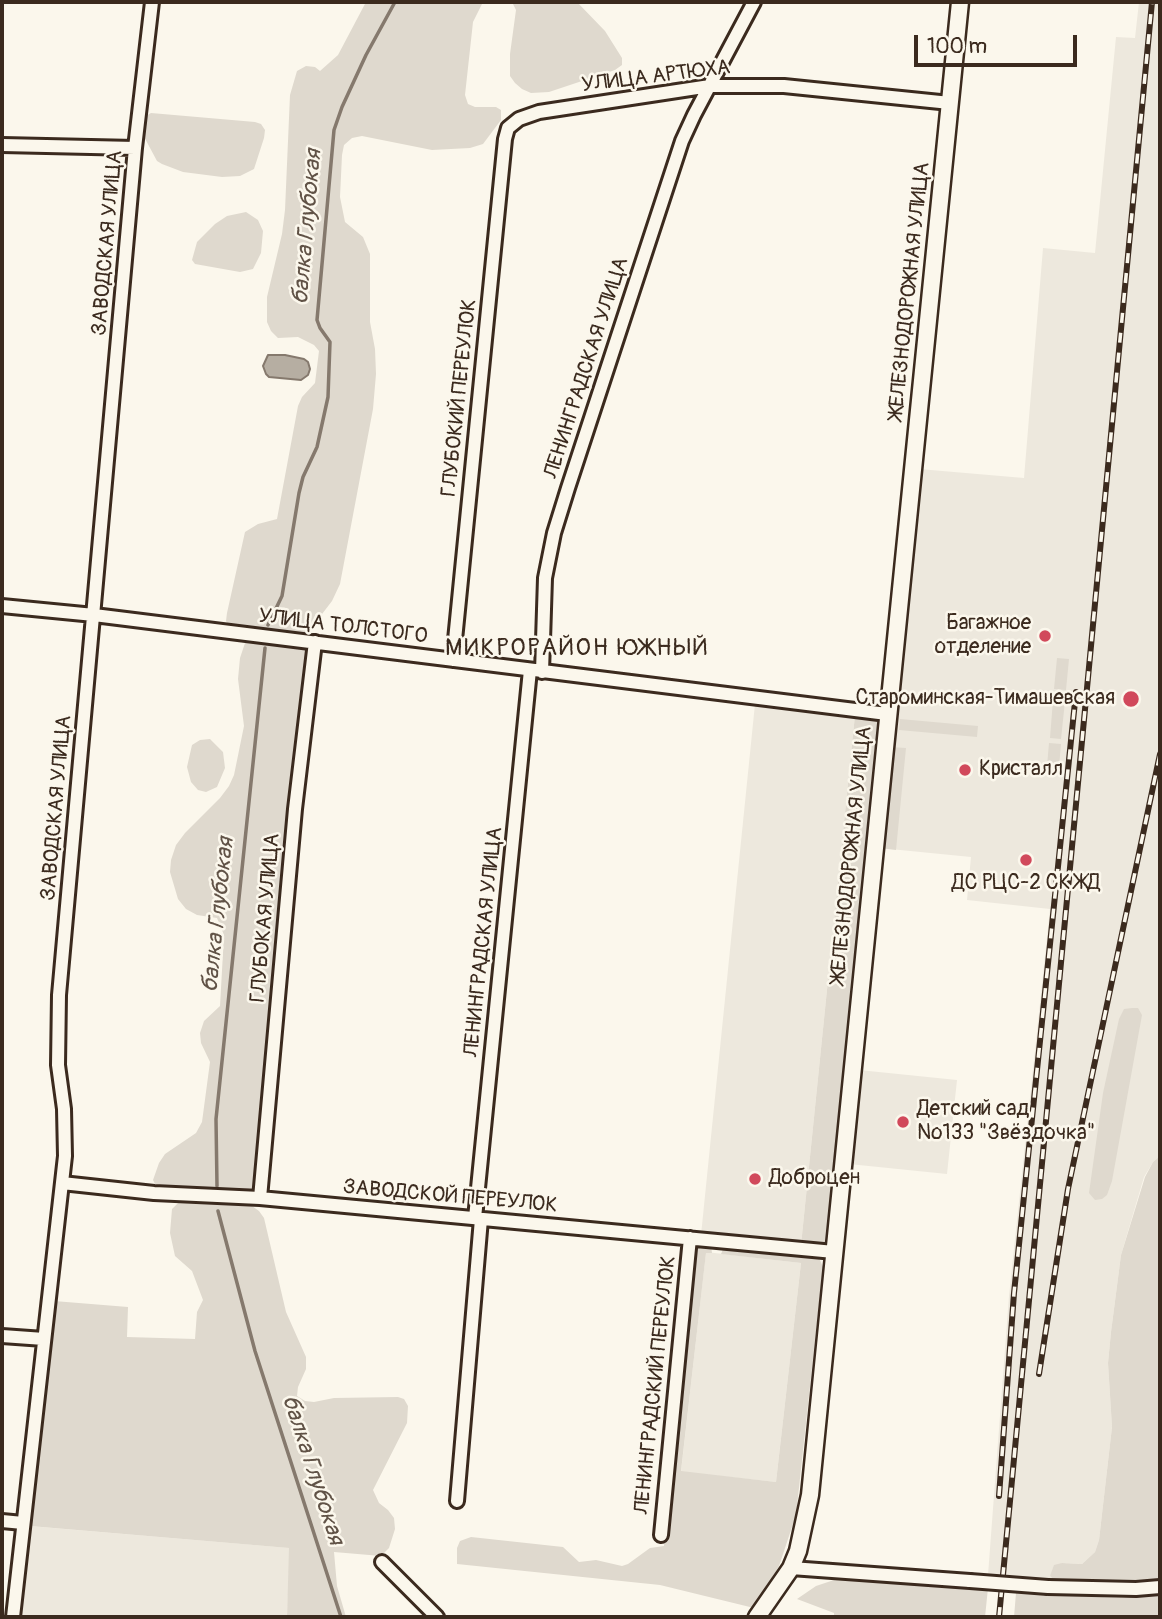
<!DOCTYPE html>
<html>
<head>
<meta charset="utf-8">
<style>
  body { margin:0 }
  #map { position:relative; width:1162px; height:1619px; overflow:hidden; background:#fbf7ec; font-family:Pangolin,sans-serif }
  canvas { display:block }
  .frame { position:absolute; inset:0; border:4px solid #3b2a1e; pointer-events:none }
  .scale { position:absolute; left:914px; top:35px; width:163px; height:32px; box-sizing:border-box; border:4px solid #3b2a1e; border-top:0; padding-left:9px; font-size:21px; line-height:24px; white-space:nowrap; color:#3b2a1e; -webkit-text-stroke:5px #fbf7ec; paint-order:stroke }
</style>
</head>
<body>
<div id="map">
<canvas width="1162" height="1619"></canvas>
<div class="frame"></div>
<div class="scale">100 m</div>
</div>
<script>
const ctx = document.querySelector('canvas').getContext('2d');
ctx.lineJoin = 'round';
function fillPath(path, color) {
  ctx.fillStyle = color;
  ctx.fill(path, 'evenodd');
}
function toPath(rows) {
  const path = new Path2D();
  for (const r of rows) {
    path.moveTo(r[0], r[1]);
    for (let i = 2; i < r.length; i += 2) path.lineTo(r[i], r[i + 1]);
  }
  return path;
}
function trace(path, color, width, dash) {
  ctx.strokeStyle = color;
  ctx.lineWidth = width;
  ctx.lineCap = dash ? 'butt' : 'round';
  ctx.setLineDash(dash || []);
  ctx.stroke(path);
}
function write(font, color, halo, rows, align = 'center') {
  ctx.font = font + ' Pangolin,sans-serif';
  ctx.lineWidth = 5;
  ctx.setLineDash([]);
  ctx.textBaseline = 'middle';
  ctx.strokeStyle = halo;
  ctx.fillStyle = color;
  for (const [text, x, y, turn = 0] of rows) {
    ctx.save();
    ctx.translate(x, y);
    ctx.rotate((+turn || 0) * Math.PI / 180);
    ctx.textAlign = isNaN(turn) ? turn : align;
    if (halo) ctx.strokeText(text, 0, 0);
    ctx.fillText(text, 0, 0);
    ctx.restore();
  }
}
fillPath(toPath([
  [1139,2,1160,2,1160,1156,1153,1162,1144,1177,1121,1255,1111,1332,1108,1363,1112,1427,1099,1540,1095,1552,1082,1564,1062,1563,1050,1576,1054,1580,988,1575,1009,1296,1050,909,967,900,971,857,880,848,919,469,1024,478,1043,248,1095,253,1116,37,1135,38],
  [755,704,855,715,801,1245,701,1235],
  [859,1070,957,1080,947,1174,849,1164],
  [706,1252,801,1263,776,1482,681,1472],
  [29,1526,290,1548,287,1617,19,1617]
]), '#ede8dd');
fillPath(toPath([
  [366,2,483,2,473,22,465,95,468,104,475,107,496,107,501,110,501,120,483,144,470,148,432,150,362,136,352,138,344,145,342,155,340,197,345,222,363,237,370,254,370,322,375,349,376,374,373,409,340,584,332,601,306,635,228,625,226,621,227,613,245,532,258,524,277,519,298,406,302,397,315,383,319,351,314,345,298,337,278,338,271,331,267,322,267,297,282,234,285,210,290,95,297,71,306,66,315,67,320,71,338,55],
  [512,2,577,2,605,31,622,58,622,65,615,70,549,92,531,93,522,89,515,83,510,76,510,54,516,10],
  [151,113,255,122,261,124,265,130,264,138,254,169,240,176,222,177,183,172,162,164,157,161,142,133,144,117],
  [246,212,258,220,263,231,261,253,253,269,240,272,195,264,192,260,197,242,215,224,227,216],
  [246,640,308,648,256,1191,162,1188,155,1184,153,1180,159,1163,165,1154,196,1133,202,1122,210,1062,201,1043,200,1033,204,1021,220,1006,224,935,217,918,197,915,186,909,178,899,170,872,171,860,176,845,185,833,220,798,229,786,234,775,244,726,238,679,240,658],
  [1057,658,1069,659,1066,690,1054,689],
  [1053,700,1065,701,1061,739,1050,738],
  [855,715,878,717,826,1241,822,1245,801,1245],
  [900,719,978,726,977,737,899,730],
  [210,739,223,752,225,768,217,787,206,792,198,790,191,782,187,767,192,745,200,740],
  [1049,743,1061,744,1059,767,1047,766],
  [890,747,906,748,896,850,880,848],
  [1132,1008,1138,1008,1142,1015,1112,1181,1107,1195,1102,1199,1095,1200,1089,1193,1103,1093,1119,1019,1124,1009],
  [1160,1156,1160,1581,1147,1584,1054,1580,1050,1576,1054,1565,1062,1563,1082,1564,1095,1552,1099,1540,1112,1427,1108,1363,1111,1332,1121,1255,1145,1177,1153,1162],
  [179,1202,252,1206,259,1211,264,1218,286,1312,306,1357,306,1369,298,1387,297,1396,305,1401,314,1402,334,1398,398,1397,404,1399,408,1406,407,1423,373,1490,379,1503,388,1510,394,1518,395,1529,389,1548,381,1556,334,1552,337,1586,346,1617,287,1617,289,1548,30,1526,54,1301,128,1307,127,1337,195,1339,197,1312,203,1300,192,1271,175,1256,170,1233,172,1209],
  [699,1245,711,1245,712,1253,706,1253,681,1471,776,1482,801,1263,721,1254,724,1247,811,1255,820,1260,823,1267,796,1515,779,1566,754,1608,660,1585,457,1564,457,1548,460,1541,471,1537,563,1547,579,1562,596,1560,622,1566,628,1564,650,1548,664,1546,693,1251],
  [840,1578,988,1588,985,1617,834,1617,834,1613,797,1599,816,1586],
  [1016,1593,1123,1598,1160,1594,1160,1617,1014,1617]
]), '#dfd9ce');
const water = toPath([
  [268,355,285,355,304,359,308,362,310,369,308,375,301,380,269,377,266,374,263,366,268,355]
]);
fillPath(water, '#b6aea2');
trace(water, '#85796d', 2);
trace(toPath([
  [268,625,282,596,299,493,303,477,317,447,328,397,330,342,320,328,317,320,334,130,342,107,366,55,395,2],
  [217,1186,216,1119,265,648],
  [218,1211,255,1351,341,1617]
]), '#85796d', 3.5);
const minor = toPath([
  [2,145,135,148],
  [2,606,94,615,887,714],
  [453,660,505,139,508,128,519,119,539,112,710,86,784,86,950,103],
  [542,672,545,578,554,533,568,488,682,141,694,115,754,2],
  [62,1183,154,1193,260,1198,834,1252],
  [260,1198,295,809,315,642],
  [475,1218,530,670],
  [2,1336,44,1339],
  [457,1501,481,1219],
  [2,1521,23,1523],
  [661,1535,690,1238],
  [382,1562,437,1617],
  [791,1568,970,1581],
  [1048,1587,1136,1589,1160,1587],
  [13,1617,65,1156,64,1109,58,1065,59,995,135,148,152,2]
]);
const major = toPath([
  [757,1617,791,1568,798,1551,810,1495,960,2]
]);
trace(minor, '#3b2a1e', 18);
trace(major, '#3b2a1e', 21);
trace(minor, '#fbf7ec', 12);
trace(major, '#fbf7ec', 16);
const rail = toPath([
  [1039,1374,1068,1189,1160,754],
  [999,1496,1014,1293,1076,692],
  [999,1617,1152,2]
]);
trace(rail, '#3b2a1e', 6);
trace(rail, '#fbf7ec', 3.5, [10]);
const minorBridge = toPath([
  [970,1581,1048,1587]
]);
trace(minorBridge, '#3b2a1e', 18, []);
trace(minorBridge, '#fbf7ec', 12);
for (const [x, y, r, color] of [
  [1045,636,7,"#d1495b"],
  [1131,699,9,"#d1495b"],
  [965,770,7,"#d1495b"],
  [1026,860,7,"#d1495b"],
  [903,1122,7,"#d1495b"],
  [755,1179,7,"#d1495b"]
]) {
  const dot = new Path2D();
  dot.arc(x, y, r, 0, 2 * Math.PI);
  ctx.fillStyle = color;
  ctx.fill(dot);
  trace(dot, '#fbf7ec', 2.5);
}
write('21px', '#3b2a1e', '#fbf7ec', [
  ["УЛИЦА АРТЮХА",656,77,-7],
  ["ЗАВОДСКАЯ УЛИЦА",108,243,-85],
  ["ЖЕЛЕЗНОДОРОЖНАЯ УЛИЦА",910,291,-84],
  ["ЛЕНИНГРАДСКАЯ УЛИЦА",587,368,-72],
  ["ГЛУБОКИЙ ПЕРЕУЛОК",460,398,-84],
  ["УЛИЦА ТОЛСТОГО",343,627,7],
  ["ЗАВОДСКАЯ УЛИЦА",57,808,-85],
  ["ЖЕЛЕЗНОДОРОЖНАЯ УЛИЦА",852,855,-84],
  ["ГЛУБОКАЯ УЛИЦА",266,918,-85],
  ["ЛЕНИНГРАДСКАЯ УЛИЦА",484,942,-84],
  ["ЗАВОДСКОЙ ПЕРЕУЛОК",450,1197,5],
  ["ЛЕНИНГРАДСКИЙ ПЕРЕУЛОК",656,1385,-84]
]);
write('21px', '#3b2a1e', '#fbf7ec', [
  ["Багажное",1031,624,"right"],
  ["отделение",1031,648,"right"],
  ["Староминская-Тимашевская",1115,699,"right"],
  ["Кристалл",979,770],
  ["ДС РЦС-2 СК ЖД",1026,884,"center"],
  ["Детский сад",917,1110],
  ["№133 \"Звёздочка\"",917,1134],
  ["Доброцен",769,1179]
], 'left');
write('italic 23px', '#605246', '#fbf7ec', [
  ["балка Глубокая",308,227,-85],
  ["балка Глубокая",219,915,-84],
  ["балка Глубокая",312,1470,72]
]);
ctx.letterSpacing = '2px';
write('24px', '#3b2a1e', '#fbf7ec', [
  ["МИКРОРАЙОН ЮЖНЫЙ",577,649]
]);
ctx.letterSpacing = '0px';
</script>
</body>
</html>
